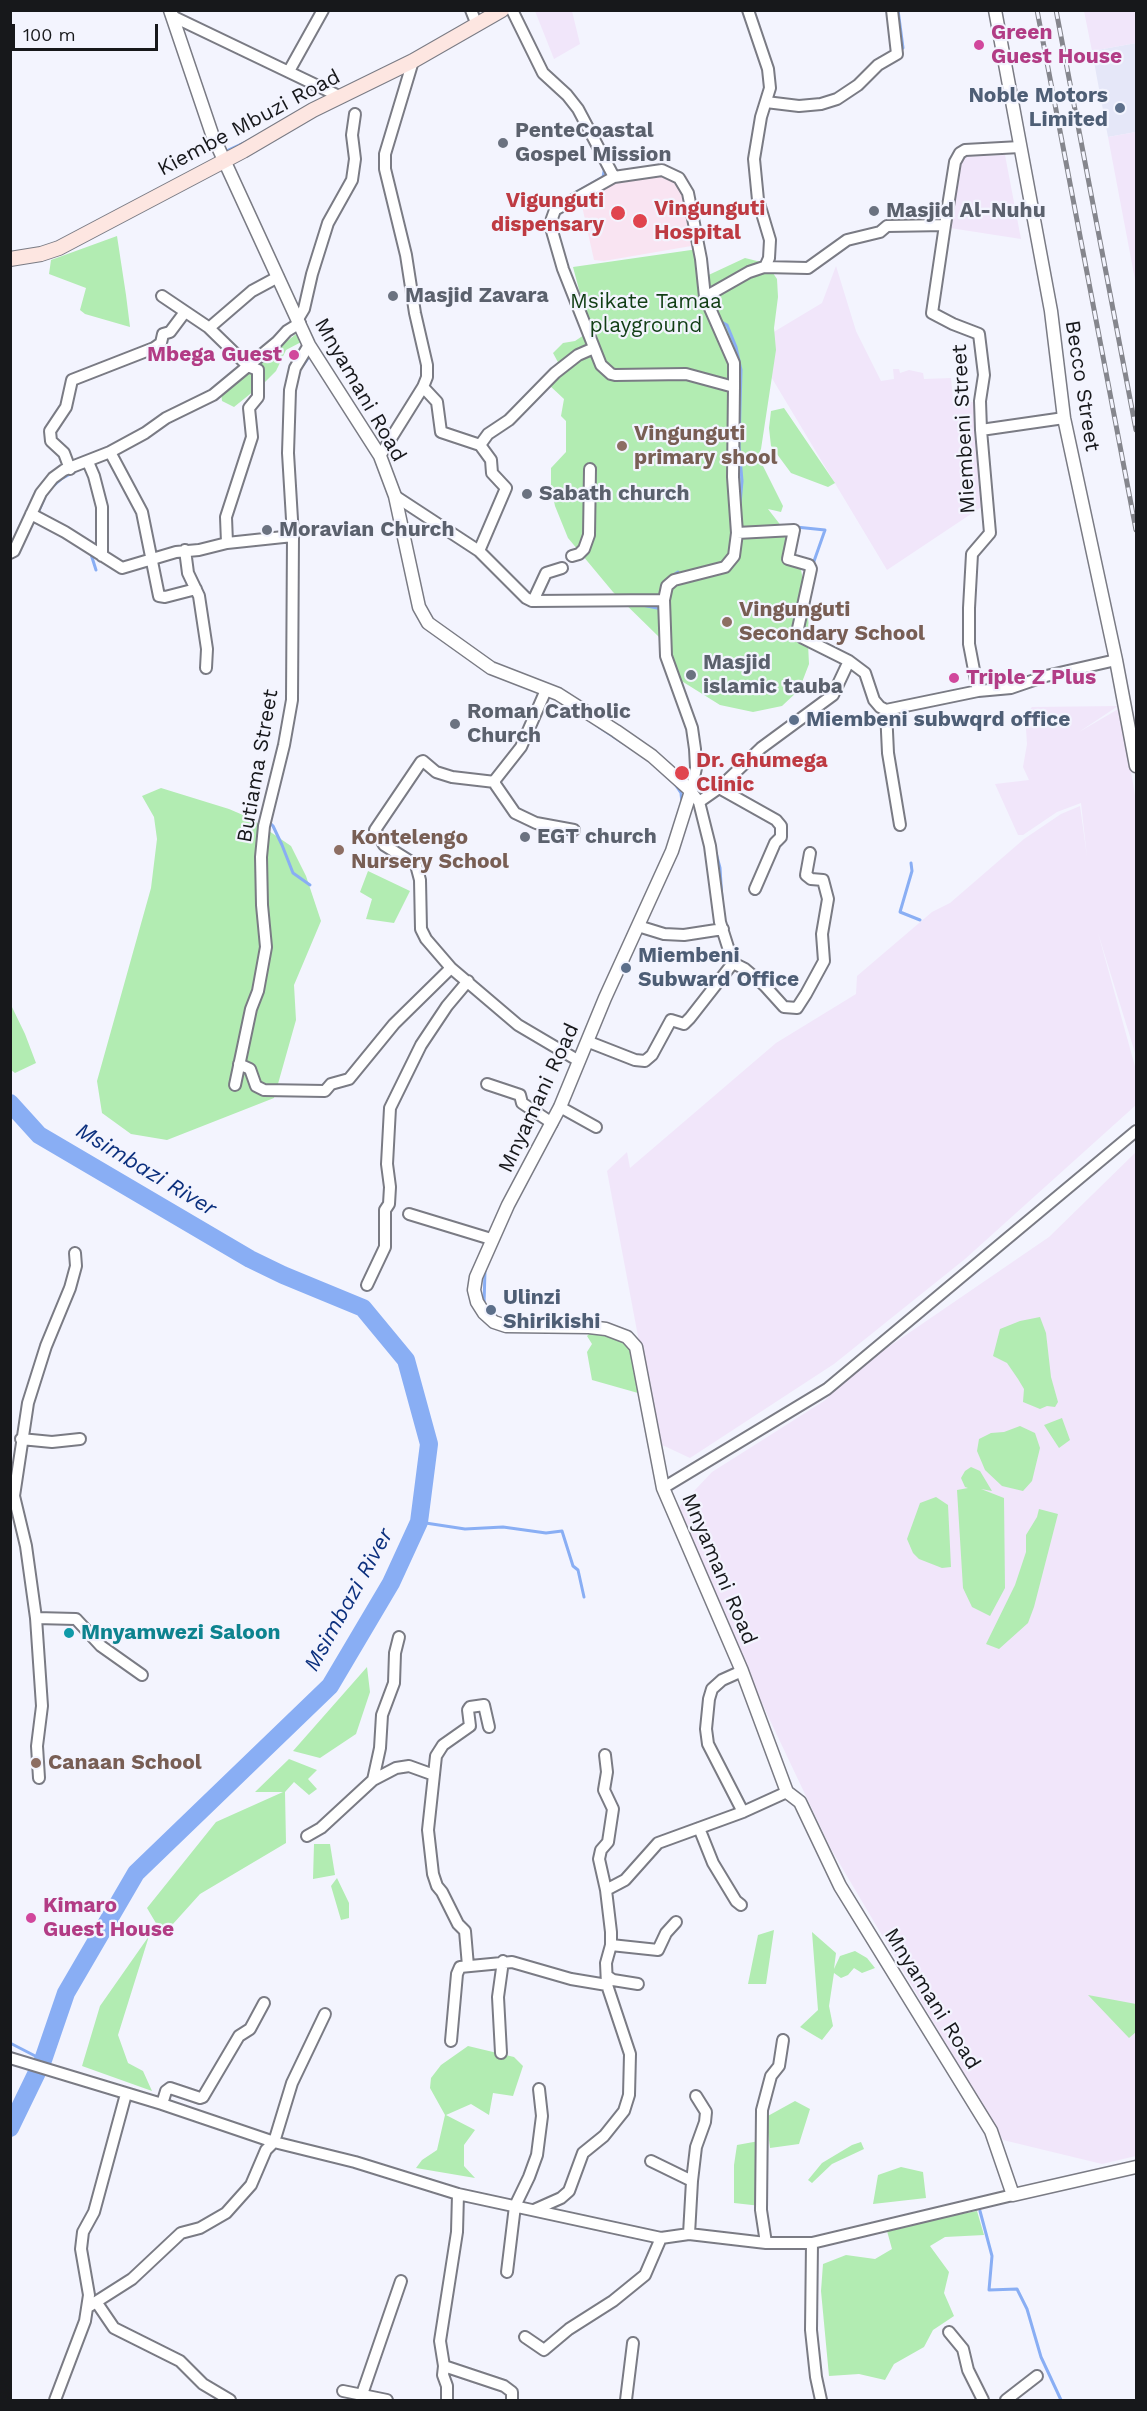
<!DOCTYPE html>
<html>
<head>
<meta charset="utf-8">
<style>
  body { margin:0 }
  #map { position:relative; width:1147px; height:2411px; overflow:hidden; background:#f3f4fe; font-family:"Work Sans",sans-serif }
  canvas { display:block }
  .frame { position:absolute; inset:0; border:12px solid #17181b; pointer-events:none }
  .scale { position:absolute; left:12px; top:24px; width:146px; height:27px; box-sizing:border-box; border:3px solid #17181b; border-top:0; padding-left:8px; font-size:18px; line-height:21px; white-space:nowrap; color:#17181b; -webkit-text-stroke:4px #f3f4fe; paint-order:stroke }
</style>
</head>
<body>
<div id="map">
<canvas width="1147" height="2411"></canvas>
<div class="frame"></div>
<div class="scale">100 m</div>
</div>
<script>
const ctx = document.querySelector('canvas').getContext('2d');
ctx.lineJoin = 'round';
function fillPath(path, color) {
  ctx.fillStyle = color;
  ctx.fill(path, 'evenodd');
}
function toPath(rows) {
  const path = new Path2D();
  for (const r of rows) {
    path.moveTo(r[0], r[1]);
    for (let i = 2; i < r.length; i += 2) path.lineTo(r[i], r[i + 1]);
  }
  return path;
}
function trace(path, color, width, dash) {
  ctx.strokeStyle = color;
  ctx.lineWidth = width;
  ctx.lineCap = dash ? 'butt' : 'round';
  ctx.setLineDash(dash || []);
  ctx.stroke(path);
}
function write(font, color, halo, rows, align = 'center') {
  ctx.font = font + ' "Work Sans",sans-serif';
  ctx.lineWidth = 4.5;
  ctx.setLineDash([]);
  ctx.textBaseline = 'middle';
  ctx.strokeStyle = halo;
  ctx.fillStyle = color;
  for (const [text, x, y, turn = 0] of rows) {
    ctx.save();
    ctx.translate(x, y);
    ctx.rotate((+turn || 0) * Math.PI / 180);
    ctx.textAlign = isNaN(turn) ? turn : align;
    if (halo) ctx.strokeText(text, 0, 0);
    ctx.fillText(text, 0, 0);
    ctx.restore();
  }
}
fillPath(toPath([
  [1136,43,1136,132,1108,137,1092,51]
]), '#e5e7f8');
fillPath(toPath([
  [535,11,572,11,580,44,554,59],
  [1084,11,1136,11,1136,43,1092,51],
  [1136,132,1136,285,1108,137],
  [1005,155,1021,239,950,228,959,163,963,157],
  [836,266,856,331,881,381,894,379,893,369,899,369,900,373,909,370,923,373,924,379,951,378,953,399,978,403,986,504,887,570,752,345,822,303],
  [1118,706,1079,732,1120,708,1136,801,1136,1056,1098,933,1136,1070,1136,1105,965,1259,834,1364,690,1458,658,1443,607,1171,627,1152,630,1168,776,1043,856,994,857,976,932,912,950,903,1024,839,1061,814,1080,806,1087,857,1081,803,1057,812,1023,835,1018,835,995,784,1029,780,1023,767,1027,744,1025,714,1032,707],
  [1136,1152,1136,2156,1102,2164,1003,2140,831,1849,731,1638,677,1509,712,1472,824,1401,865,1363,1049,1237]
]), '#f1e6fa');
fillPath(toPath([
  [657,169,679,176,687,176,697,245,604,261,594,260,580,197,606,182]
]), '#f9e4f2');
fillPath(toPath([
  [117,236,126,295,130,327,85,314,80,310,86,288,49,274,51,260],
  [698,249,700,279,745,258,761,262,767,266,767,264,777,279,778,297,774,328,776,350,761,449,758,456,783,506,781,512,768,509,782,527,800,565,803,580,803,605,808,618,810,636,808,644,809,664,799,690,782,706,753,712,720,705,672,675,659,637,613,592,568,538,555,506,551,487,551,468,566,452,566,421,561,416,564,399,548,384,560,366,553,353,563,343,575,341,590,331,573,267],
  [300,331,305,340,286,350,276,371,265,382,234,407,222,401,221,392],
  [784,408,835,483,828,487,791,473,771,446,769,428,771,411],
  [161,788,229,809,250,818,291,846,306,876,321,921,294,985,296,1020,274,1098,167,1140,131,1134,102,1113,97,1081,151,888,157,839,154,817,142,796],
  [368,871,410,891,394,923,366,919,372,899,360,892],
  [11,1005,25,1034,36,1063,15,1073,11,1070],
  [1040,1317,1046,1333,1051,1377,1058,1402,1055,1407,1047,1406,1040,1409,1023,1402,1024,1389,1018,1379,1007,1363,993,1356,1000,1329,1020,1321],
  [592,1331,616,1334,630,1350,636,1371,638,1393,592,1380,587,1352,592,1344,587,1336],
  [1062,1418,1070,1440,1059,1448,1044,1425],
  [1020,1426,1035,1433,1040,1448,1032,1481,1023,1491,1002,1486,985,1470,977,1451,979,1439,991,1433,1004,1432],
  [971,1467,980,1471,992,1491,981,1489,1004,1498,1005,1588,990,1616,972,1607,963,1588,957,1490,968,1488,965,1487,961,1478,965,1471],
  [936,1497,948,1505,951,1567,942,1568,919,1559,913,1553,907,1539,920,1503],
  [1039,1509,1058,1514,1034,1607,1028,1623,999,1649,986,1644,1015,1585,1026,1552,1026,1535,1037,1517],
  [367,1667,370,1692,356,1734,320,1758,293,1751],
  [289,1759,317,1770,308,1779,317,1789,309,1795,294,1782,285,1792,286,1843,200,1894,163,1935,147,1908,216,1822,283,1792,255,1792],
  [314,1844,330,1844,335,1875,313,1879],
  [337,1878,349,1903,349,1918,341,1920,331,1886],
  [774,1930,766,1984,748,1984,758,1935],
  [812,1932,836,1953,834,1969,840,1956,855,1951,867,1958,875,1968,862,1973,854,1968,848,1975,841,1978,834,1973,829,2006,833,2026,822,2040,800,2027,818,2010],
  [149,1936,118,2035,128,2063,143,2071,152,2091,82,2066,100,2006],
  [1088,1995,1136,2004,1136,2032,1129,2038],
  [468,2046,514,2057,523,2066,513,2096,493,2093,489,2115,471,2104,446,2115,475,2130,464,2145,464,2166,475,2178,416,2168,422,2160,437,2150,445,2115,430,2088,431,2078,441,2065],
  [795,2101,810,2109,799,2144,770,2148,766,2117],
  [759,2141,761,2206,734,2203,734,2165,737,2145],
  [861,2142,864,2149,832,2164,812,2183,808,2180,822,2163,852,2145],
  [901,2167,923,2172,926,2198,873,2204,878,2175],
  [977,2211,984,2235,945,2237,930,2246,949,2272,944,2293,954,2316,933,2330,924,2347,894,2364,885,2380,859,2374,829,2376,821,2291,823,2264,846,2255,875,2259,892,2249,887,2231,914,2223]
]), '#b2ecb2');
trace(toPath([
  [898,10,903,48,900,50],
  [224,152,248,141],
  [549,208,603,177,605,166],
  [402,218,408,243],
  [718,320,727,325,736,347,741,370,739,446,742,481,740,504],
  [303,365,311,354],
  [53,486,61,479,85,466],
  [37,515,44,499],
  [796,527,825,530,813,564],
  [90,551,96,570],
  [671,577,678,572],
  [642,605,662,609],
  [599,727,623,743],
  [675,784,681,793,682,803],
  [268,821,273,826,282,845,293,873,310,885],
  [716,853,720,868,722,900],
  [911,863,912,871,900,912,920,920],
  [484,1305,485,1270],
  [419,1522,465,1529,503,1527,546,1533,562,1531,573,1566,578,1570,584,1597],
  [10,2043,43,2060],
  [980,2211,992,2256,989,2290,1017,2289,1027,2309,1041,2357,1061,2400]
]), '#89aef4', 3);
trace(toPath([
  [10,1103,39,1135,250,1259,283,1275,363,1308,406,1360,429,1444,419,1522,391,1583,330,1686,136,1873,66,1993,43,2060,10,2128]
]), '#89aef4', 18);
const minor = toPath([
  [471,10,477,25],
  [512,10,543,73,567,95,578,109,614,177],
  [748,10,768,69,770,88,761,117,754,159,758,200,770,240,769,258,765,267],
  [172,16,341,97],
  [289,71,323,10],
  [766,102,799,106,821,104,837,99,858,85,878,65,897,54,892,10],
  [945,225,932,313,953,324,979,334,984,375,980,401,981,430,990,533,972,554,969,608,969,644,978,691],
  [162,296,208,327,248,366,258,370,258,397,249,408,252,437,226,517,227,543],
  [705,297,749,272,764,267,808,268,847,240,880,232,887,226,945,225,955,162,960,153,965,150,1020,147],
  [298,319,304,309,312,274,328,223,352,180,355,159,352,135,355,114],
  [209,328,252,291,278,277],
  [423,387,437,402,441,432,480,445,491,460,492,473,506,488,479,551],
  [981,430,1064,418],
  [480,445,488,434,509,420,555,373,578,355,594,348],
  [110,452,142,512,159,596,165,597,196,589],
  [380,456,423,387,427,377,427,365,415,313,406,255,385,169,385,154,413,61],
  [88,462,94,476,102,507,102,556],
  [70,469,64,453,51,441,50,431,66,407,72,380,154,348,161,343,163,334,170,332,185,312],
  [395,496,479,551,526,598,532,601,664,600],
  [31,514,65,532,122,568,176,552,199,550,227,543,293,536],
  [737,533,794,530,788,559,809,565,811,569,797,633,803,638,849,661,865,673,874,700,880,707,886,710],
  [185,550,188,573,199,596,207,649,206,668],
  [10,553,14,551,41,493,53,478,64,470,110,452,145,433,166,418,213,395,277,342,287,331,300,323],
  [572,556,579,554,584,549,589,535,590,469],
  [533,601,546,573,562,568],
  [546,690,521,747,495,780,495,784,515,813,536,823,574,830],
  [886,710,978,691,1011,688,1046,676,1116,660],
  [886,710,888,753,900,825],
  [495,782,452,777,436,772,423,761,421,762,375,830,384,845,416,865,420,880,421,929,426,939,451,968,518,1025,579,1061],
  [719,788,776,820,781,826,781,837,775,843,755,889],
  [699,802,719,788,761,748,833,695,849,661],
  [638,926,664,934,684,935,723,929],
  [733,963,720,922,710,846,699,802,691,791,696,768,695,749,692,728,666,656,664,600,667,586,674,580,725,567,734,556,737,533,733,477,734,387,734,363,705,297,701,259,688,193,679,178,662,170,614,177,555,210,550,224,563,269,601,365,611,374,615,375,686,374,734,387],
  [733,963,745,969,765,986,784,1007,797,1008,806,994,824,961,822,934,828,899,823,880,811,879,806,875,810,853],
  [589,1042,635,1060,645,1061,652,1055,671,1020,684,1024,690,1018,733,963],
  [239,1064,250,1069,256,1086,264,1090,325,1091,331,1084,349,1079,394,1024,451,968],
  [487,1084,520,1095,522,1103,552,1123],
  [235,1085,251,1009,258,991,266,947,262,905,261,857,264,826,284,745,292,700,293,536,288,453,290,390,295,368,309,345],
  [560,1107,596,1127],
  [409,1214,491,1239],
  [367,1285,385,1247,385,1210,389,1204,390,1187,387,1164,390,1108,421,1045,447,1006,468,981],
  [21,1439,52,1442,80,1439],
  [663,1488,827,1389,1136,1131],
  [36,1618,76,1619,101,1646,142,1675],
  [742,1671,722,1680,712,1689,709,1699,706,1729,708,1744,743,1812],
  [605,1755,607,1772,604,1790,613,1809,608,1842,601,1850,599,1859,606,1890],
  [39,1778,37,1746,42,1706,36,1618,26,1546,14,1496,28,1403,46,1346,70,1288,76,1266,75,1253],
  [373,1780,380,1748,382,1715,394,1683,395,1653,399,1637],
  [699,1828,713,1863,736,1901,741,1905],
  [307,1836,321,1828,373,1780,396,1768,409,1766,434,1775],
  [611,1945,658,1950,666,1933,676,1922],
  [468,1966,465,1931,458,1924,442,1892,437,1886,433,1874,428,1830,436,1756,443,1745,470,1726,468,1710,470,1707,484,1705,489,1727],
  [607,1976,613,1980,638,1984],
  [451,2041,457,1974,460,1967,512,1962,571,1979,607,1985],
  [501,2053,498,1997,503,1961],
  [10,2058,162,2104,274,2142,355,2162,458,2194,661,2238,689,2234,766,2243,812,2243,1013,2195],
  [162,2104,166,2091,170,2088,200,2098,203,2097,239,2036,250,2029,264,2003],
  [651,2161,692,2181],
  [534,2210,561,2198,569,2191,583,2153,604,2136,624,2111,629,2095,630,2054,607,1985,606,1963,611,1945,611,1932,606,1890,625,1880,658,1843,743,1812,787,1792],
  [689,2234,692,2181,696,2147,705,2122,706,2112,696,2096],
  [766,2243,761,2210,762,2110,771,2076,779,2066,783,2040],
  [812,2243,811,2330,816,2377,821,2400],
  [507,2272,515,2206,529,2177,537,2155,542,2116,539,2089],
  [97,2303,114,2328,180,2361,203,2384,230,2400],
  [88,2307,132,2279,181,2233,200,2228,226,2213,251,2185,266,2150,274,2142,292,2083,325,2014],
  [949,2332,963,2349,968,2370,983,2400],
  [525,2337,544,2350,569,2329,613,2301,645,2275,661,2238],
  [444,2366,504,2386,512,2392,512,2400],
  [343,2391,387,2400],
  [361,2397,401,2281],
  [55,2400,85,2321,89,2295,81,2249,83,2232,94,2212,126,2094],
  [447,2400,447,2386,443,2375,444,2366,440,2341,457,2232,458,2194],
  [626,2400,633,2343],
  [1006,2400,1037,2376]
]);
const tertiary = toPath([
  [170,10,212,134,309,345,380,456,395,496,419,607,428,623,491,668,558,694,616,731,652,756,691,791,672,851,605,998,560,1107,508,1205,476,1277,474,1290,477,1302,484,1313,494,1322,506,1326,589,1327,606,1329,627,1337,636,1347,663,1488,742,1671,787,1792,800,1802,840,1886,991,2131,1013,2195,1136,2167],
  [995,10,1051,311,1064,418,1116,660,1136,766]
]);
const secondary = toPath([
  [10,259,41,254,59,248,243,151,313,110,413,61,502,10]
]);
trace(minor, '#7a7b84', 14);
trace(tertiary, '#7a7b84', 15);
trace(secondary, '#7a7b84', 16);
trace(minor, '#fff', 10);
trace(tertiary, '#fff', 12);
trace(secondary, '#fde6e1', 14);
const rail = toPath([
  [1037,10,1136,530],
  [1056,10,1136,430]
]);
trace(rail, '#85868d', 5);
trace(rail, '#f3f4fe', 3, [9]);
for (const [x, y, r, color] of [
  [979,45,6,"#d1479c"],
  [1120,108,6,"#5c6f8a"],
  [503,143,6,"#6b7280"],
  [874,211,6,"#6b7280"],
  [618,213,8,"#e0444e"],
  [640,221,8,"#e0444e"],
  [393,296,6,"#6b7280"],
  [294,355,6,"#d1479c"],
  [622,446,6,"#8d6e63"],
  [527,494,6,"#6b7280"],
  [267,530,6,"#6b7280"],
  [727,622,6,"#8d6e63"],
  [691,675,6,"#6b7280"],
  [954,678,6,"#d1479c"],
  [794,720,6,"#5c6f8a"],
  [455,724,6,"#6b7280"],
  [682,773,8,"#e0444e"],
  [525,837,6,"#6b7280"],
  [339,850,6,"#8d6e63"],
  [626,968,6,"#5c6f8a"],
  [491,1310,6,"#5c6f8a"],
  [69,1633,6,"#0f9aa8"],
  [36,1763,6,"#8d6e63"],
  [31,1918,6,"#d1479c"]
]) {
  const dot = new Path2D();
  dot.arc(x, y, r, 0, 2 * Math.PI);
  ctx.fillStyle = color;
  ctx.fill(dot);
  trace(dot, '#f3f4fe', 2);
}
write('bold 21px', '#b23c85', '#f3f4fe', [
  ["Green",991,33],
  ["Guest House",991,57],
  ["Mbega Guest",282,355,"right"],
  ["Triple Z Plus",966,678],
  ["Kimaro",43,1906],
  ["Guest House",43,1930]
], 'left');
write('bold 21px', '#4e5e75', '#f3f4fe', [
  ["Noble Motors",1108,96,"right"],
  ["Limited",1108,120,"right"],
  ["Miembeni subwqrd office",806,720],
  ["Miembeni",638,956],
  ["Subward Office",638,980],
  ["Ulinzi",503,1298],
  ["Shirikishi",503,1322]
], 'left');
write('21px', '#17181b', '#f3f4fe', [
  ["Kiembe Mbuzi Road",249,123,-28],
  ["Becco Street",1082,386,81],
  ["Mnyamani Road",360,390,60],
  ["Miembeni Street",964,429,-93],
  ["Butiama Street",258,766,-80],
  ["Mnyamani Road",539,1098,-65],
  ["Mnyamani Road",719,1569,67],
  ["Mnyamani Road",932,1999,58]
]);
write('bold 21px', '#5b616d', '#f3f4fe', [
  ["PenteCoastal",515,131],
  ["Gospel Mission",515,155],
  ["Masjid Al-Nuhu",886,211],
  ["Masjid Zavara",405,296],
  ["Sabath church",539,494],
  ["Moravian Church",279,530],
  ["Masjid",703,663],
  ["islamic tauba",703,687],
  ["Roman Catholic",467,712],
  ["Church",467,736],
  ["EGT church",537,837]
], 'left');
write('bold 21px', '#be3a42', '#f3f4fe', [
  ["Vigunguti",604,201,"right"],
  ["dispensary",604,225,"right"],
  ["Vingunguti",654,209],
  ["Hospital",654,233],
  ["Dr. Ghumega",696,761],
  ["Clinic",696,785]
], 'left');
write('21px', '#113e15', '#f3f4fe', [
  ["Msikate Tamaa",646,302],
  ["playground",646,326]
]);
write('bold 21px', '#785e54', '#f3f4fe', [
  ["Vingunguti",634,434],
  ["primary shool",634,458],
  ["Vingunguti",739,610],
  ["Secondary School",739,634],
  ["Kontelengo",351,838],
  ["Nursery School",351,862],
  ["Canaan School",48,1763]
], 'left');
write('bold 21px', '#0d838f', '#f3f4fe', [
  ["Mnyamwezi Saloon",81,1633]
], 'left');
write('italic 22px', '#0c307e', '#f3f4fe', [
  ["Msimbazi River",146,1170,31],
  ["Msimbazi River",349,1600,-61]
]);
</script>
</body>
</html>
